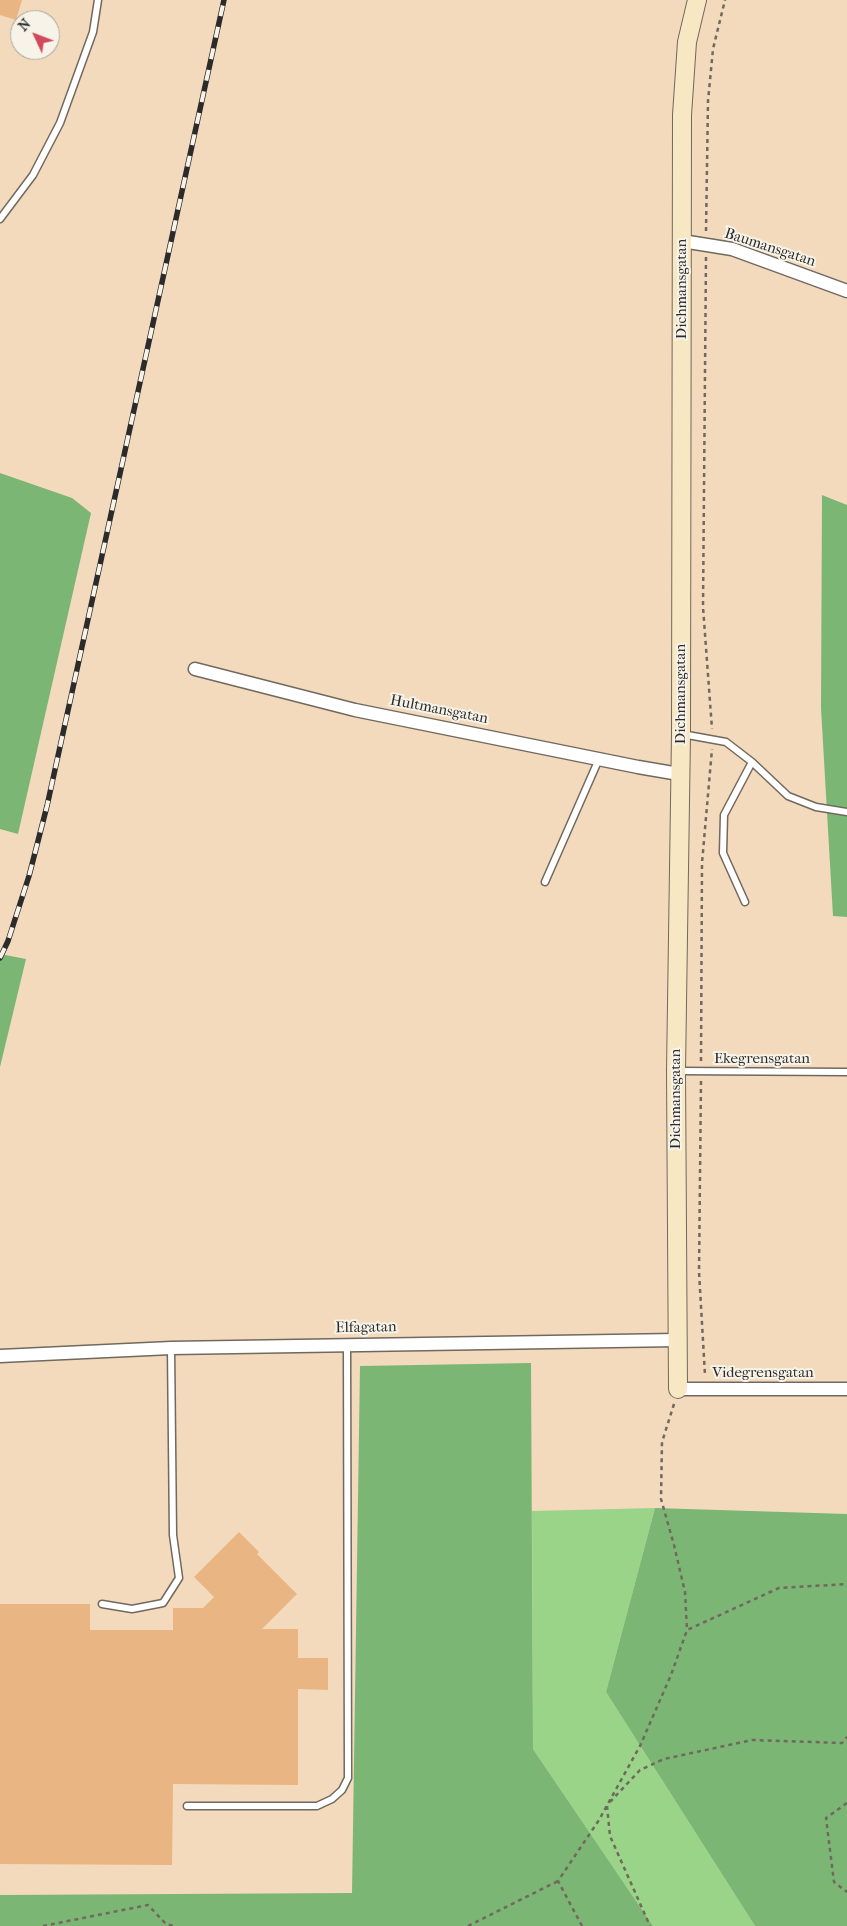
<!DOCTYPE html>
<html>
<head>
<meta charset="utf-8">
<style>
  body { margin:0 }
  #map { position:relative; width:847px; height:1926px; overflow:hidden; background:#f3dabc; font-family:"IM FELL French Canon",serif }
  canvas { display:block }
  .north { position:absolute; left:10px; top:10px; width:50px; height:50px; box-sizing:border-box; background:#f7f3e8; border:1px solid #a5a39c; border-radius:50%; rotate:313deg; font-size:14px; font-weight:700; line-height:20px; text-align:center; color:#2b2b2b }
  .north::after { content:''; display:block; margin:auto; width:18px; height:22px; background:#d1495b; clip-path:polygon(50% 0,100% 100%,50% 72%,0 100%) }
</style>
</head>
<body>
<div id="map">
<canvas width="847" height="1926"></canvas>
<div class="north">N</div>
</div>
<script>
const ctx = document.querySelector('canvas').getContext('2d');
ctx.lineJoin = 'round';
function fillPath(path, color) {
  ctx.fillStyle = color;
  ctx.fill(path, 'evenodd');
}
function toPath(rows) {
  const path = new Path2D();
  for (const r of rows) {
    path.moveTo(r[0], r[1]);
    for (let i = 2; i < r.length; i += 2) path.lineTo(r[i], r[i + 1]);
  }
  return path;
}
function trace(path, color, width, dash) {
  ctx.strokeStyle = color;
  ctx.lineWidth = width;
  ctx.lineCap = dash ? 'butt' : 'round';
  ctx.setLineDash(dash || []);
  ctx.stroke(path);
}
function write(font, color, halo, rows, align = 'center') {
  ctx.font = font + ' "IM FELL French Canon",serif';
  ctx.lineWidth = 4;
  ctx.setLineDash([]);
  ctx.textBaseline = 'middle';
  ctx.strokeStyle = halo;
  ctx.fillStyle = color;
  for (const [text, x, y, turn = 0] of rows) {
    ctx.save();
    ctx.translate(x, y);
    ctx.rotate((+turn || 0) * Math.PI / 180);
    ctx.textAlign = isNaN(turn) ? turn : align;
    if (halo) ctx.strokeText(text, 0, 0);
    ctx.fillText(text, 0, 0);
    ctx.restore();
  }
}
fillPath(toPath([
  [655,1508,606,1692,755,1926,653,1926,533,1749,532,1511]
]), '#9ad488');
fillPath(toPath([
  [0,473,72,498,91,513,18,834,0,829],
  [822,495,847,505,847,917,833,916,821,708],
  [0,954,26,959,0,1067],
  [531,1363,533,1749,653,1926,0,1926,0,1895,352,1893,360,1366],
  [655,1508,847,1514,847,1926,755,1926,606,1692]
]), '#7bb674');
fillPath(toPath([
  [0,0,22,0,16,20,0,15],
  [239,1532,259,1552,257,1554,297,1594,262,1629,298,1629,298,1658,328,1658,328,1690,298,1689,298,1785,173,1784,172,1865,0,1864,0,1604,90,1604,90,1630,173,1630,173,1608,203,1608,214,1597,194,1577]
]), '#e9b582');
const lane = toPath([
  [0,219,33,175,60,123,93,32,98,0],
  [682,734,726,742,752,762,788,796,816,807,847,812],
  [545,882,599,759],
  [745,902,723,853,724,815,752,762],
  [677,1071,847,1072],
  [102,1604,132,1609,163,1603,179,1578,173,1535,171,1348],
  [187,1806,317,1806,332,1799,342,1790,348,1778,347,1344]
]);
const street = toPath([
  [682,241,732,249,847,291],
  [195,669,355,710,638,767,679,774],
  [0,1356,171,1348,677,1340],
  [678,1389,847,1389]
]);
const secondary = toPath([
  [678,1389,676,1071,681,734,682,115,687,42,697,0]
]);
trace(lane, '#71685e', 9);
trace(street, '#71685e', 15);
trace(secondary, '#71685e', 20);
trace(toPath([
  [706,231,708,101,713,49,725,0],
  [706,257,703,607,712,729],
  [701,1061,702,863,712,749],
  [701,1081,699,1272,705,1375],
  [674,1404,662,1442,661,1499,674,1545,685,1592,687,1630],
  [610,1802,640,1770,664,1759,752,1740,842,1743,847,1737],
  [847,1803,826,1818,834,1882,847,1892],
  [607,1806,610,1836,650,1926],
  [43,1926,148,1905,166,1924,175,1926],
  [468,1926,558,1881],
  [582,1926,558,1881,599,1820,640,1746,671,1675,687,1630,779,1588,847,1584]
]), '#71685e', 2.5, [4, 4]);
trace(lane, '#fff', 6);
trace(street, '#fff', 12);
trace(secondary, '#f7e8c3', 18);
const rail = toPath([
  [0,958,8,941,29,876,47,806,224,0]
]);
trace(rail, '#2b2b2b', 5.5);
trace(rail, '#f7f3e8', 4, [11]);
write('15px', '#2b2b2b', '#f7f3e8', [
  ["Baumansgatan",770,248,18],
  ["Dichmansgatan",682,289,-90],
  ["Dichmansgatan",681,694,-90],
  ["Hultmansgatan",439,710,11],
  ["Ekegrensgatan",762,1059],
  ["Dichmansgatan",676,1099,-90],
  ["Elfagatan",366,1328,-1],
  ["Videgrensgatan",763,1373]
]);
</script>
</body>
</html>
